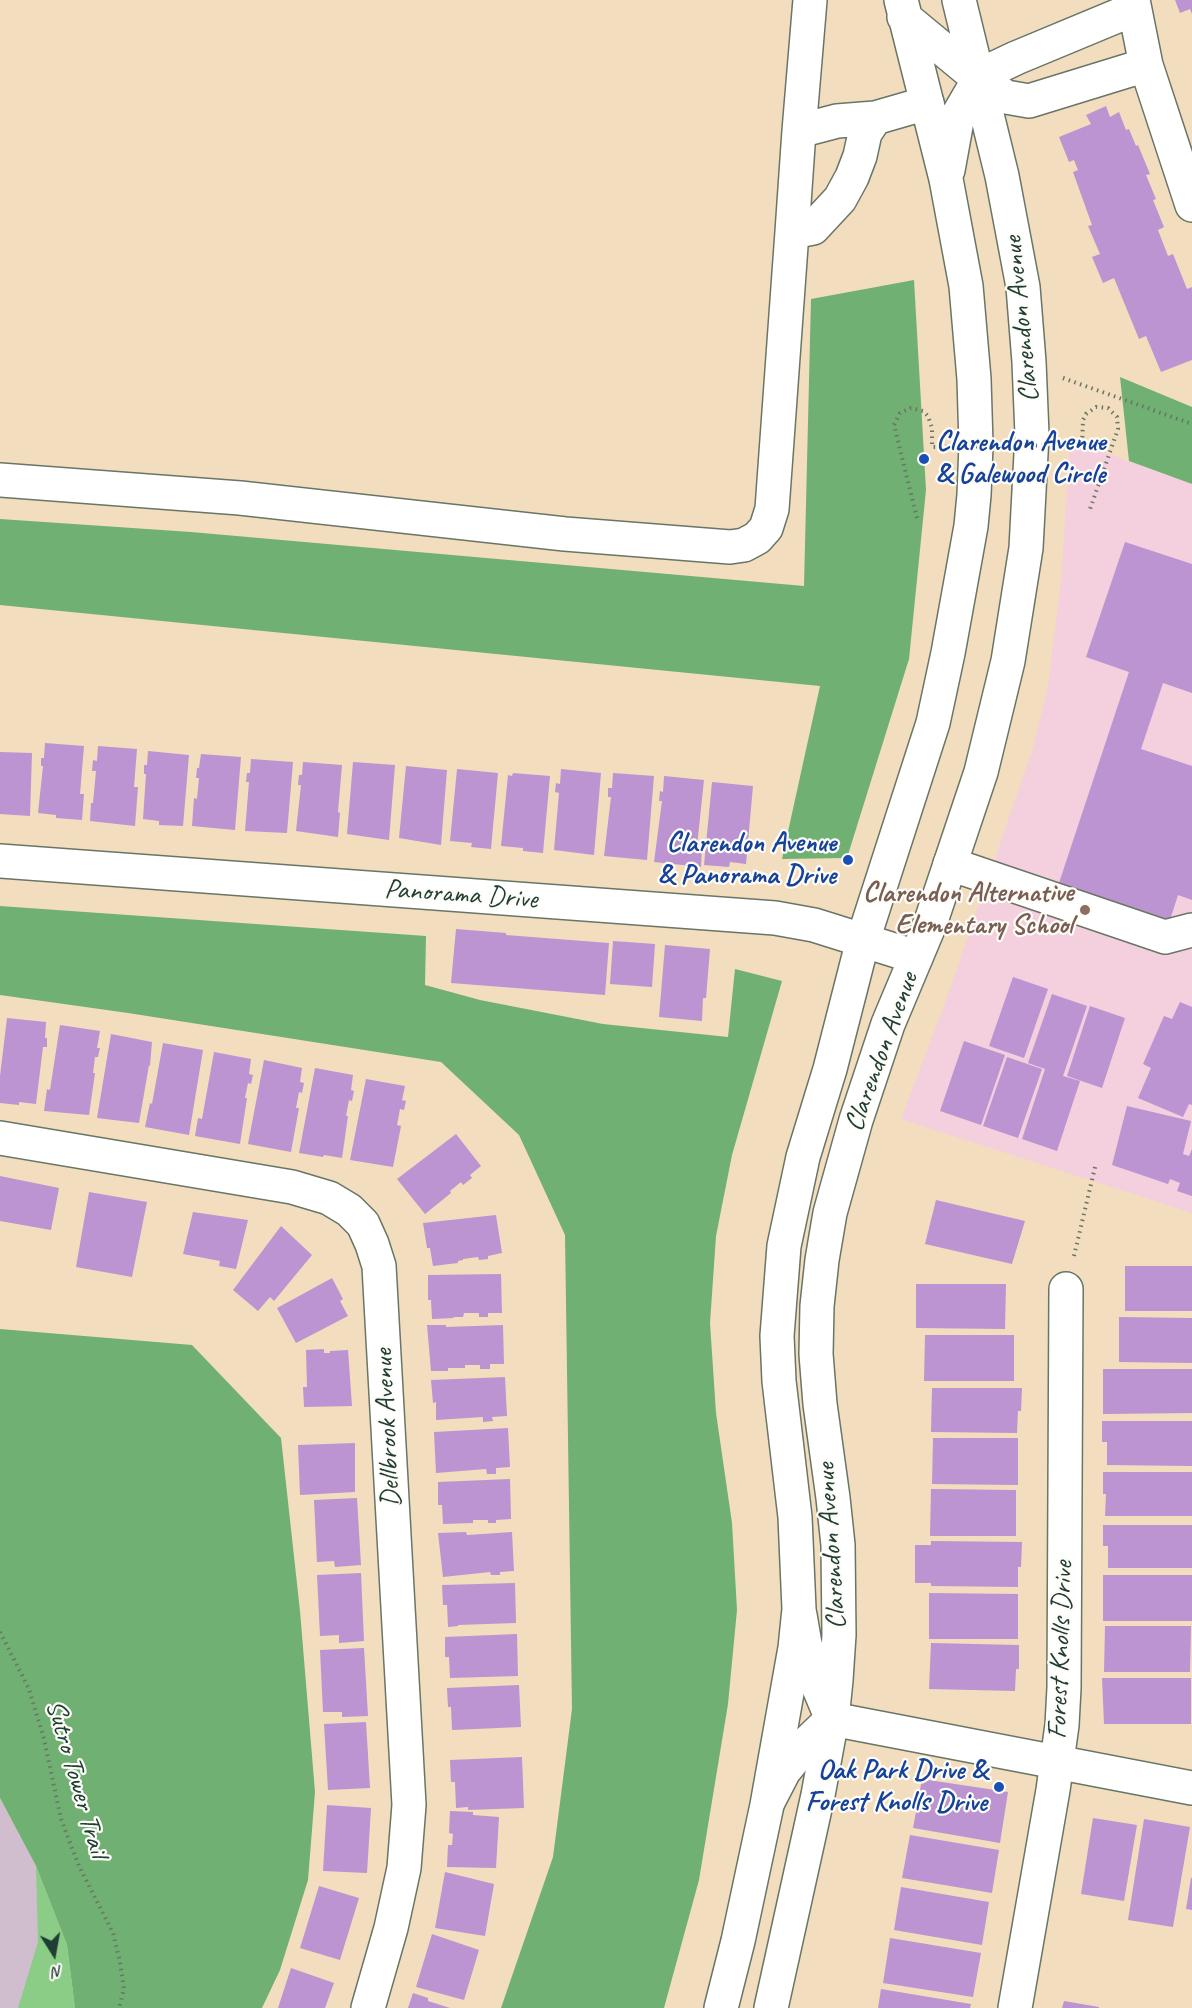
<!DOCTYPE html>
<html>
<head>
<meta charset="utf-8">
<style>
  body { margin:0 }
  #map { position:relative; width:1192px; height:2008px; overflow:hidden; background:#f2ddbf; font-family:Caveat,sans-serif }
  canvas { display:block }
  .north { position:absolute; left:24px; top:1924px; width:60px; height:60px; -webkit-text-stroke:4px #fdfcf7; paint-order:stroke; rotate:169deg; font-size:16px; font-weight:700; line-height:24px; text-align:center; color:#1f3d34 }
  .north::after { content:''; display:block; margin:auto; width:21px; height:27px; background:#1f3d34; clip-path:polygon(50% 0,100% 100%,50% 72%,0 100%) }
</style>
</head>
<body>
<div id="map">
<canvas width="1192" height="2008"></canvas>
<div class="north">N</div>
</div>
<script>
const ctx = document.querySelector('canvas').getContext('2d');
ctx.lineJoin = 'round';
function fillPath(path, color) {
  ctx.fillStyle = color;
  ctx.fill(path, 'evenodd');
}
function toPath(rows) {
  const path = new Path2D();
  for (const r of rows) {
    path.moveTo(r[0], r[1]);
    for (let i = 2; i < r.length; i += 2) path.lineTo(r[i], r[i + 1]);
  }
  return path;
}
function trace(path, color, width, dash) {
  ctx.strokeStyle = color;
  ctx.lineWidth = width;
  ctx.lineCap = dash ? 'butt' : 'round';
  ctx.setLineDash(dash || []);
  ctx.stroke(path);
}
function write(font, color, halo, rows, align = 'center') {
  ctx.font = font + ' Caveat,sans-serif';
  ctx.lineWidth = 4.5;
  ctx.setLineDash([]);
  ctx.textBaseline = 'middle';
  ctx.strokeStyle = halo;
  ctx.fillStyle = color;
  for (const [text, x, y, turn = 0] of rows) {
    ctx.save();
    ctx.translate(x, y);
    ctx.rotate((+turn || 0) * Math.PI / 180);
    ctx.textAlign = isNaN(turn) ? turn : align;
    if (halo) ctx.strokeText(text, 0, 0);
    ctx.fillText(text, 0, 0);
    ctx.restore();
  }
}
fillPath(toPath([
  [1070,440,1192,484,1192,1213,901,1119,944,1006,1032,751,1048,687,1061,583]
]), '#f4cfde');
fillPath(toPath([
  [0,1798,36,1866,75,2008,0,2008]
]), '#d0bdce');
fillPath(toPath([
  [36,1866,67,1945,75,2008,18,2008,38,1942]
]), '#8bcd86');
fillPath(toPath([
  [914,280,926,490,909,659,847,858,782,859,820,686,0,605,0,519,191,532,804,586,811,299],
  [1120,377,1192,407,1192,484,1129,461],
  [0,906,426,936,425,985,480,1000,603,1024,728,1037,735,969,782,981,732,1155,716,1236,710,1323,716,1413,732,1523,737,1610,728,1704,699,1880,664,2008,501,2008,553,1857,572,1709,565,1235,519,1135,441,1062,128,1013,0,995],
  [0,1329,192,1345,281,1438,300,1611,315,1792,308,1880,280,1970,262,2008,75,2008,67,1945,36,1866,0,1798]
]), '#70b073');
fillPath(toPath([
  [1175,0,1192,0,1192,14,1190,9,1180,13],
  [1106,106,1110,117,1119,112,1126,130,1129,129,1136,146,1138,145,1150,174,1146,175,1156,199,1153,200,1164,227,1158,230,1168,256,1173,254,1187,289,1192,287,1192,360,1161,372,1146,336,1139,339,1114,278,1103,283,1092,257,1100,254,1088,226,1092,225,1073,172,1078,170,1074,160,1069,162,1059,137,1091,124,1086,115],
  [1125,542,1192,564,1192,693,1163,683,1141,749,1192,766,1192,900,1178,895,1170,920,1059,883,1129,672,1086,657],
  [45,743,84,746,80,794,84,794,82,820,56,818,56,815,38,813,43,766,41,766,41,758,44,758],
  [98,746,137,749,134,787,138,787,135,826,90,821,91,803,93,803,96,771,92,771,93,760,97,761],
  [148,751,189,755,183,826,159,825,159,821,143,819,146,774,144,774,144,765,147,765],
  [0,752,32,753,30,816,0,814],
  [201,754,241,757,235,830,192,826,194,798,197,799,199,778,196,778,197,768,199,768],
  [251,759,293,762,287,833,245,831,249,782,246,782,247,773,250,773],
  [303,762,342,765,338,812,340,813,338,837,296,831,301,785,298,785,299,775,302,775],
  [353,762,395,765,389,840,347,834],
  [406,766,447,770,441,845,399,838],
  [457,769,498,773,491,849,471,847,472,843,450,841],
  [561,769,601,773,594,855,554,850,559,793,555,792,556,783,560,784],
  [513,773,550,776,543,853,523,851,523,848,501,846,508,775,512,776],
  [613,773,654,776,647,860,604,856,611,797,608,797,608,788,612,788],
  [664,776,704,780,697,846,702,847,701,867,654,862,662,801,659,801,660,791,663,792],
  [712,782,753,786,746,864,730,862,729,867,704,865],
  [456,929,506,933,506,935,609,943,605,995,451,983],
  [613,941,655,944,652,987,610,984],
  [665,945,710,949,706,998,703,998,702,1021,659,1017],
  [1013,977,1048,989,1024,1058,989,1046],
  [1052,994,1087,1006,1063,1076,1080,1081,1057,1151,1022,1139,1045,1069,1028,1063],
  [1180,1002,1192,1007,1192,1105,1189,1104,1183,1117,1138,1098,1151,1068,1143,1064,1164,1016,1172,1019],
  [1090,1006,1125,1018,1102,1088,1067,1076],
  [7,1018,46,1022,45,1038,47,1038,47,1047,43,1047,36,1104,19,1102,19,1105,0,1103,0,1076],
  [60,1025,100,1031,97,1048,100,1048,98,1057,95,1057,93,1073,95,1073,89,1115,44,1111,47,1089,50,1090],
  [111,1034,152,1042,150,1066,149,1065,139,1123,97,1118],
  [964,1041,1005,1055,981,1125,940,1111],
  [163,1043,203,1050,189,1135,145,1127,150,1103,152,1104],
  [214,1052,251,1059,249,1074,253,1075,251,1084,248,1083,245,1098,247,1098,240,1144,195,1136,198,1118,202,1119],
  [1007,1057,1042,1069,1018,1138,983,1126],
  [264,1060,302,1068,300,1082,304,1083,302,1093,299,1092,296,1108,299,1108,291,1152,248,1144],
  [315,1068,353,1075,351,1090,354,1091,352,1101,349,1100,346,1116,348,1116,342,1158,324,1155,323,1157,299,1153],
  [366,1079,405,1086,402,1100,406,1101,404,1110,400,1109,397,1125,401,1126,393,1167,350,1160],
  [1127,1106,1191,1121,1183,1154,1189,1156,1192,1149,1192,1196,1177,1191,1180,1183,1170,1179,1168,1184,1112,1165],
  [456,1134,481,1166,470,1175,472,1178,463,1185,461,1182,450,1191,451,1193,425,1214,397,1179],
  [0,1176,59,1188,51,1230,0,1221],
  [89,1192,147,1202,132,1277,76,1267],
  [936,1200,1025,1221,1012,1264,925,1244],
  [193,1212,248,1220,236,1269,219,1266,220,1261,183,1254],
  [496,1215,502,1253,488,1256,488,1259,479,1260,478,1257,463,1259,463,1260,458,1261,458,1263,433,1266,430,1248,427,1248,423,1223],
  [281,1226,312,1255,274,1301,270,1297,258,1311,233,1290],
  [1125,1266,1192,1266,1192,1311,1125,1311],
  [501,1274,502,1313,488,1313,488,1317,479,1317,479,1313,464,1313,463,1317,453,1317,454,1318,432,1319,431,1300,428,1300,428,1275],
  [332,1278,343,1299,340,1301,348,1316,296,1343,277,1308],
  [916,1284,1006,1284,1005,1329,916,1328],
  [1119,1317,1192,1318,1192,1363,1119,1362],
  [427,1325,446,1325,446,1327,503,1325,504,1364,490,1364,490,1369,480,1369,480,1365,465,1365,465,1368,448,1368,448,1371,431,1371],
  [925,1335,1014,1335,1014,1381,924,1381],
  [324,1349,324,1353,330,1353,330,1351,348,1350,352,1406,304,1407,303,1387,307,1387,306,1350],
  [1103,1369,1192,1369,1192,1413,1103,1414],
  [505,1377,507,1416,492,1417,493,1421,483,1422,483,1417,436,1420,436,1402,433,1403,431,1380],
  [932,1388,1022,1388,1021,1411,1018,1411,1017,1433,931,1432],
  [1102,1421,1192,1421,1192,1466,1107,1465,1107,1442,1102,1442],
  [508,1428,510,1467,496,1468,496,1474,487,1474,486,1469,436,1473,434,1432],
  [933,1438,1018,1438,1018,1485,932,1484],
  [355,1443,355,1492,300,1495,298,1445],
  [1103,1472,1192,1472,1192,1516,1105,1516,1106,1494,1103,1494],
  [510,1479,511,1519,496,1520,496,1523,488,1523,488,1520,473,1520,473,1523,443,1524,442,1505,438,1505,438,1482],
  [931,1489,1016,1490,1016,1536,930,1536],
  [357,1498,361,1565,335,1567,334,1561,317,1562,314,1500],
  [1103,1525,1192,1525,1192,1568,1108,1568,1108,1546,1103,1546],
  [466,1532,467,1535,512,1532,514,1571,500,1572,500,1575,491,1575,490,1572,443,1577,438,1533],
  [931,1541,1022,1542,1021,1567,1018,1567,1018,1587,931,1586,931,1583,915,1583,915,1545,931,1545],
  [361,1573,364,1641,339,1643,339,1635,320,1636,317,1575],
  [1103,1575,1192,1575,1192,1621,1103,1621],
  [515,1583,516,1623,458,1625,458,1626,448,1627,447,1605,443,1605,442,1585],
  [929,1593,1018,1594,1018,1639,929,1639],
  [1105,1626,1191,1626,1190,1672,1104,1672],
  [517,1634,518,1676,450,1678,449,1657,445,1657,445,1637],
  [931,1643,1019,1645,1019,1669,1016,1669,1015,1691,929,1689],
  [364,1648,368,1716,342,1717,342,1712,323,1712,320,1650],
  [1102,1678,1191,1678,1191,1724,1104,1724],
  [519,1685,521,1727,452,1730,451,1707,448,1707,447,1688],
  [366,1722,370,1788,328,1790,324,1724],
  [522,1757,524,1808,468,1810,468,1807,456,1808,455,1782,451,1782,450,1760],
  [922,1779,1008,1792,1000,1843,913,1828],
  [327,1805,371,1808,367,1873,323,1871],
  [450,1811,473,1812,473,1815,499,1817,496,1868,447,1867,448,1845,452,1845,453,1834,449,1833],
  [1093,1818,1137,1825,1124,1901,1081,1894],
  [1144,1819,1190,1827,1173,1927,1128,1920],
  [910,1835,999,1850,992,1893,902,1878],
  [445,1872,494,1884,485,1936,435,1928],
  [1191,1878,1192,1878,1192,1910,1186,1909],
  [319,1886,359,1898,340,1960,300,1948],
  [901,1887,989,1902,982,1945,894,1930],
  [432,1934,479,1950,464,2000,416,1987],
  [890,1938,981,1953,973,1997,883,1983],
  [291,1968,334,1983,325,2008,278,2008],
  [881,1989,971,2004,970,2008,878,2008],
  [413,1993,428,1998,428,2001,450,2008,408,2008],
  [1064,2001,1099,2007,1099,2008,1062,2008]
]), '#bb94d1');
const minor = toPath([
  [810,0,799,131,837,121,875,118,927,103],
  [1133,0,1146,65,1192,205],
  [1134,9,1016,58,997,67,979,79,1006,97,1029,101,1146,65],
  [792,232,799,131],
  [0,480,240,498,565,534,730,547,744,545,757,538,766,528,772,509,792,232,813,228,840,199,852,177,860,156,865,133,875,118],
  [0,861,775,918,814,925,916,957],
  [950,864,1165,937,1192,930],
  [0,1138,292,1187,329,1198,349,1210,363,1224,372,1244,379,1266,381,1302,409,1805,404,1868,391,1928,368,2008],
  [800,1615,805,1644,818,1686,832,1719],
  [832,1719,1192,1788],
  [769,1800,784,1771,808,1742,832,1719],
  [1015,2008,1053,1790,1062,1725,1064,1688,1066,1289]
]);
const major = toPath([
  [904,17,979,79],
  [948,170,958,115,979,79],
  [721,2008,738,1941,767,1805,795,1648,799,1609,795,1517,779,1381,777,1336,784,1246,803,1157,830,1069,863,940,933,723,948,653,971,526,974,495,976,445,974,379,966,286,946,179,901,0],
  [771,2008,818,1795,832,1719,836,1680,839,1635,838,1545,833,1498,820,1404,816,1354,817,1306,822,1260,830,1213,856,1120,888,1024,930,924,981,772,1008,661,1026,548,1032,435,1029,362,1023,287,1002,176,959,0]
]);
trace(minor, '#697565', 36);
trace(major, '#697565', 36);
trace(toPath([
  [1063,378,1192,424],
  [1074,1256,1096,1163],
  [0,1632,29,1689,44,1739,61,1819,70,1843,79,1866,113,1933,120,1962,124,1989,119,2008]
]), '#697565', 4, [1.5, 4.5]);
trace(minor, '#fff', 33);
trace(major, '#fff', 33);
trace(toPath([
  [917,518,894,425,900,413,911,408,923,411,928,416,932,428,932,447,1082,445,1083,420,1086,414,1096,407,1108,408,1117,417,1118,429,1089,512]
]), '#697565', 4, [1.5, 4.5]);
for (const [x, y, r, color] of [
  [924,459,6,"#1a4fb4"],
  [848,860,6,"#1a4fb4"],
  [1085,910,6,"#8d6e63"],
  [999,1787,6,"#1a4fb4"]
]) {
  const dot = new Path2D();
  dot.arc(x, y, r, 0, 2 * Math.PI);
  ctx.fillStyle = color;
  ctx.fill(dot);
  trace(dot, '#fdfcf7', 2);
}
write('28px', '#1f3d34', '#fdfcf7', [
  ["Clarendon Avenue",1022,319,-96],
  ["Panorama Drive",461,895,4],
  ["Clarendon Avenue",882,1052,-70],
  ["Dellbrook Avenue",388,1428,-93],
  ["Clarendon Avenue",832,1546,-94],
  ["Forest Knolls Drive",1061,1650,-88],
  ["Sutro Tower Trail",76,1779,74]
]);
write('bold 28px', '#164399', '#fdfcf7', [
  ["Clarendon Avenue",936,443,"left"],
  ["& Galewood Circle",936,475,"left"],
  ["Clarendon Avenue",836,844],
  ["& Panorama Drive",836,876],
  ["Oak Park Drive &",987,1771],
  ["Forest Knolls Drive",987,1803]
], 'right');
write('bold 28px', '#785e54', '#fdfcf7', [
  ["Clarendon Alternative",1073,894],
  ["Elementary School",1073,926]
], 'right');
</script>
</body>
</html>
